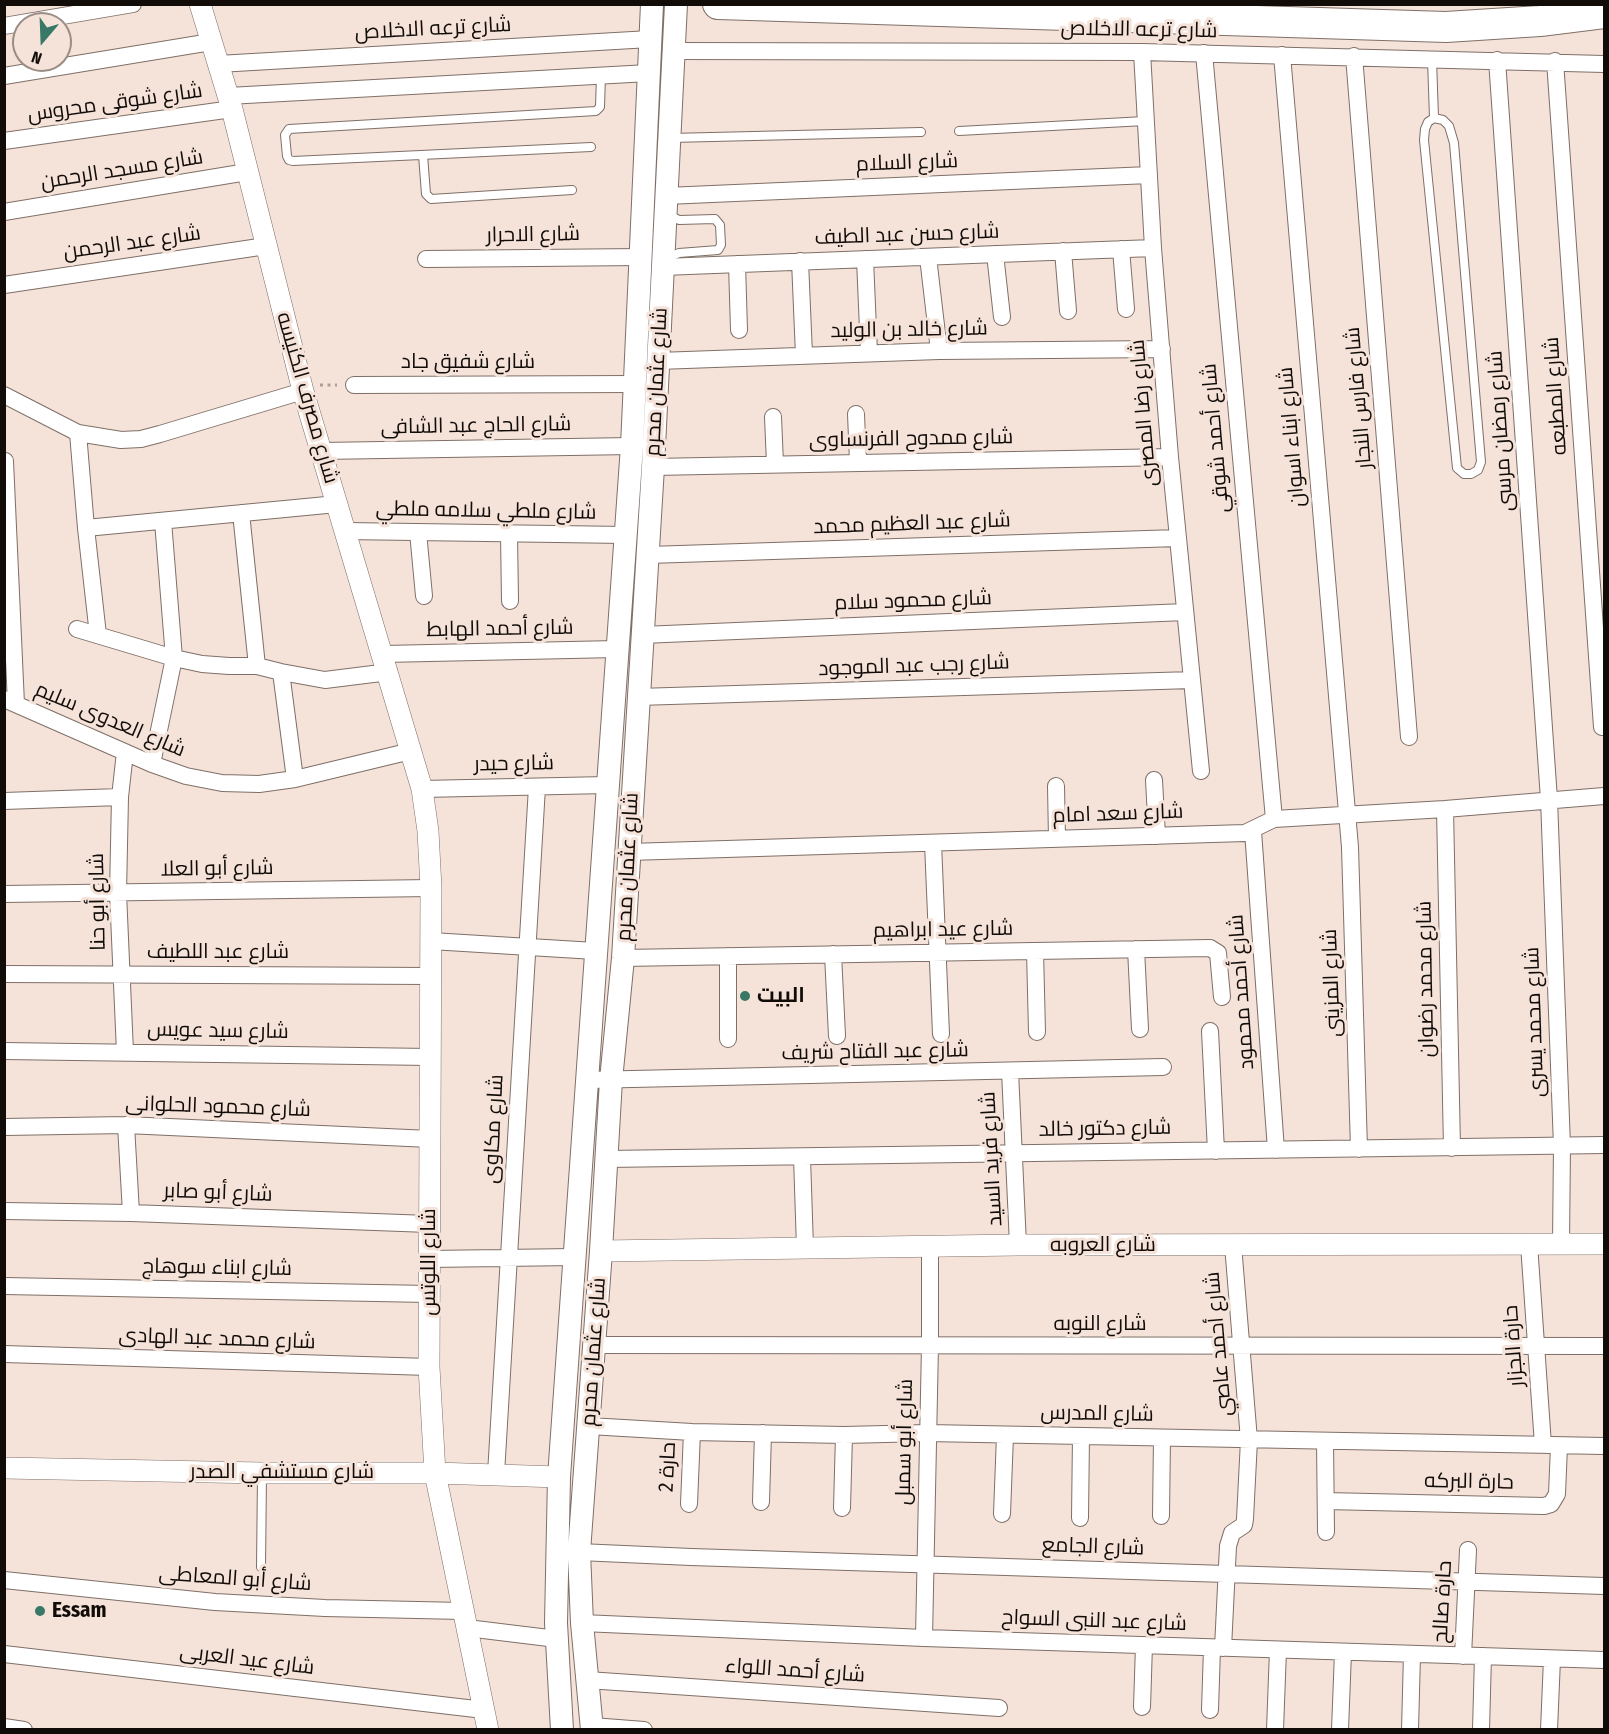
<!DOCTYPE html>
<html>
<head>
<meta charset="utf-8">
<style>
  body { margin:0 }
  #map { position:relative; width:1609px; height:1734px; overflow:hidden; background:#f5e3da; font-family:"Fira Sans Condensed",sans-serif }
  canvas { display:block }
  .frame { position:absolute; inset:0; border:6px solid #120c09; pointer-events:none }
  .north { position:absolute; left:12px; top:12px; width:60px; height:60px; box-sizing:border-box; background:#f5e3da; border:2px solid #9a8d86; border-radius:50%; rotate:199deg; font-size:16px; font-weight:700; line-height:24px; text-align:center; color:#120c09 }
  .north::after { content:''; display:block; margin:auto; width:21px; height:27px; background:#397866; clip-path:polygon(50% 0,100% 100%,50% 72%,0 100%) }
</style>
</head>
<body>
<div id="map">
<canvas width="1609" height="1734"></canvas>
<div class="frame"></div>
<div class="north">N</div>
</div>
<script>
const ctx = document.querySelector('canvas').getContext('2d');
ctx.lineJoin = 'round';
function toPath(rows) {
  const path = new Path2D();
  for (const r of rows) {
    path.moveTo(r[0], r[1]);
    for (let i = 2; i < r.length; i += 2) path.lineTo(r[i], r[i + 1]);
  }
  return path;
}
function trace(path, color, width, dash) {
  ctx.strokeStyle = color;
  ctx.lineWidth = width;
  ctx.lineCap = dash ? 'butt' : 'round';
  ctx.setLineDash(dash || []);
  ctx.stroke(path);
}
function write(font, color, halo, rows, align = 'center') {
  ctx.font = font + ' "Fira Sans Condensed",Cairo,sans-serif';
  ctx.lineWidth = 6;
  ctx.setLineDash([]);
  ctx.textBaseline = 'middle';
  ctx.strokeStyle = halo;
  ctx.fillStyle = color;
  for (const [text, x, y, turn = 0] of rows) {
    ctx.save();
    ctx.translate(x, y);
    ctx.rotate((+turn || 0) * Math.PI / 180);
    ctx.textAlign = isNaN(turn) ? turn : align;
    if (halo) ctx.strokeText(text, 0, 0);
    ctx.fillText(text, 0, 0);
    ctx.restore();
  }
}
const service = toPath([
  [1432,59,1434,118,1428,122,1425,129,1424,140,1457,468,1464,474,1471,474,1478,470,1481,462,1454,143,1449,126,1443,120,1434,118],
  [959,131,1145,121],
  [670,138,921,132],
  [591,147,293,161,289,160,287,156,285,135,289,129,596,111,600,107,601,75],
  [423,155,426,194,431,199,572,190],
  [667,258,679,253,718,250,721,245,720,225,715,219,679,220,669,215],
  [261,1567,262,1475]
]);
const minor = toPath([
  [4,26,133,4],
  [673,51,1142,52,1604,64],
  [1142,52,1153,248,1170,457,1201,771],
  [1204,53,1274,819],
  [1282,55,1350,847,1359,1149],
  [1354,56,1409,737],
  [1497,60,1549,799,1562,1146,1561,1244],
  [1555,61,1602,727],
  [218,64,650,39],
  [4,76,211,42],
  [228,96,649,73],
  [4,141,232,109],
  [666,196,1149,175],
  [4,212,247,172],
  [1121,249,1126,309],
  [1063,251,1068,311],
  [995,254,1002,317],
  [928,257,939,351],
  [426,259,642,257],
  [865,259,869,353],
  [800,261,804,355],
  [737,264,739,330],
  [663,267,1153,248],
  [4,285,266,246],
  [658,361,939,351,1162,349],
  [354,385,635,384],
  [4,395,78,433,121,440,141,439,160,434,303,391],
  [856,414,858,462],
  [773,417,775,464],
  [78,433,86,528,98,635],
  [321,451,632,446],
  [5,461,16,704],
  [653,467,1170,457],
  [241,513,257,666],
  [86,528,337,504],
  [345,531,626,535],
  [418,532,424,596],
  [509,534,510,601],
  [648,555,1178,538],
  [77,629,174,658,202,664,229,666,257,666,281,672,325,680,389,672],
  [642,635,1185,612],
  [383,654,617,649],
  [281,672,295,779],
  [638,697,1192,680],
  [4,699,152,764,186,776,222,783,259,784,295,779,411,751],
  [125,752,120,797,118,893,125,1052],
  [152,764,174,658,163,521],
  [1154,780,1157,836],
  [1056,786,1057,839],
  [422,789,607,785],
  [4,801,120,797],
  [1445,809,1452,1148],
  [1253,831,1276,1150],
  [933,843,941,1034],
  [629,852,1245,833,1274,819,1445,809,1604,796],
  [4,894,431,888],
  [431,941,595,951],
  [1136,949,1140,1029],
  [1035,951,1037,1032],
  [833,954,837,1036],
  [728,956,728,1039],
  [623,958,1210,948,1218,953,1222,997],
  [4,974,431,976],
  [1210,1031,1216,1151],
  [4,1051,430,1057],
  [1010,1071,1018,1245],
  [588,1080,1163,1067],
  [126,1125,131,1213],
  [4,1127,126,1125,430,1139],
  [802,1157,805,1248],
  [606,1159,1604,1145],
  [4,1211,131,1213,429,1224],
  [1529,1244,1543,1445],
  [429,1259,574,1257],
  [4,1286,429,1294],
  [595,1345,1604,1346],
  [4,1354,429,1367],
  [589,1426,692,1432,844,1435,927,1433,1604,1446],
  [1325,1441,1326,1532],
  [496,1474,537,787],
  [1326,1501,1544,1506,1551,1504,1557,1494,1559,1446],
  [761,1502,763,1433],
  [689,1504,692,1432],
  [842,1508,844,1435],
  [1002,1514,1005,1435],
  [1161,1516,1162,1438],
  [1080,1518,1081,1436],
  [579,1552,691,1557,1604,1586],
  [4,1580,215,1602,325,1608,463,1611],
  [582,1623,924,1638,1604,1660],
  [467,1628,557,1639],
  [924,1638,930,1345,930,1246],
  [1223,1648,1228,1546,1232,1533,1244,1525,1245,1519,1249,1440,1233,1245],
  [4,1654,484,1710],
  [1463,1656,1468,1550],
  [587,1680,999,1708],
  [1142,1707,1144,1645],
  [1210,1710,1212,1648],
  [592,1726,644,1730],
  [4,1727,24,1730],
  [1275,1730,1278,1650],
  [1340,1730,1343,1652],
  [1410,1730,1412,1654],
  [1481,1730,1483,1656],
  [1549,1730,1552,1659]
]);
const tertiary = toPath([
  [200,4,232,109,303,391,422,789,428,831,431,888,429,1367,435,1473,488,1730],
  [601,1251,1018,1245,1604,1244],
  [4,1468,262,1473,435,1473,559,1477]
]);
const secondary = toPath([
  [562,1730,556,1623,559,1477,632,446,652,4],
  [592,1730,582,1623,579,1552,601,1251,611,1080,623,958,653,467,676,4]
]);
const motorway = toPath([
  [718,4,1446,27,1540,21,1604,13]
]);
trace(service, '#7f6f67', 10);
trace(minor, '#7f6f67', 18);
trace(tertiary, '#7f6f67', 22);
trace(secondary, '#7f6f67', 24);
trace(motorway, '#7f6f67', 32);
trace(toPath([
  [320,385,337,385]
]), '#ac9e96', 3, [3, 4.5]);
trace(service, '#fff', 8);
trace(minor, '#fff', 16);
trace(tertiary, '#fff', 21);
trace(secondary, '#fff', 22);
trace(motorway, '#fff', 30);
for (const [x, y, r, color] of [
  [745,996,6,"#397866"],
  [40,1611,6,"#397866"]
]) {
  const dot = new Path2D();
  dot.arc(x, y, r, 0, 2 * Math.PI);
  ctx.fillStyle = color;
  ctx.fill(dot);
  trace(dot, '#f5e3da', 2);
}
write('21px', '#120c09', '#f5e3da', [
  ["شارع ترعه الاخلاص",433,29,-3],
  ["شارع ترعه الاخلاص",1139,30,1],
  ["شارع شوقى محروس",115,103,-8],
  ["شارع السلام",907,163,-2],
  ["شارع مسجد الرحمن",122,170,-9],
  ["شارع الاحرار",533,235,-1],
  ["شارع حسن عبد الطيف",907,235,-2],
  ["شارع عبد الرحمن",132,243,-8],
  ["شارع خالد بن الوليد",909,330,-1],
  ["شارع شفيق جاد",468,362],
  ["شارع عثمان محرم",657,382,-87],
  ["شارع المطبعه",1556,396,-94],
  ["شارع مصرف الكنيسه",307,398,74],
  ["شارع فارس النجار",1359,398,-95],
  ["شارع رضا المصرى",1144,413,-95],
  ["شارع الحاج عبد الشافى",476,426,-1],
  ["شارع رمضان مرسى",1501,431,-94],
  ["شارع ابناء اسوان",1292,437,-95],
  ["شارع أحمد شوقي",1216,438,-95],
  ["شارع ممدوح الفرنساوى",911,439,-1],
  ["شارع ملطي سلامه ملطي",486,511,1],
  ["شارع عبد العظيم محمد",912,524,-2],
  ["شارع محمود سلام",913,601,-2],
  ["شارع أحمد الهابط",500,629,-1],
  ["شارع رجب عبد الموجود",914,666,-2],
  ["شارع العدوى سليم",110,720,23],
  ["شارع حيدر",514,764,-1],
  ["شارع سعد امام",1118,814,-2],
  ["شارع عثمان محرم",628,867,-87],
  ["شارع أبو العلا",217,869,-1],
  ["شارع أبو حنا",98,902,-91],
  ["شارع عيد ابراهيم",943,930,-1],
  ["شارع عبد اللطيف",218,952],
  ["شارع محمد رضوان",1426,979,-91],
  ["شارع المزينى",1332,983,-92],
  ["شارع أحمد محمود",1242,992,-94],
  ["شارع محمد يسرى",1535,1022,-92],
  ["شارع سيد عويس",218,1031,1],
  ["شارع عبد الفتاح شريف",875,1052,-1],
  ["شارع محمود الحلوانى",218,1107,2],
  ["شارع مكاوى",494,1129,-87],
  ["شارع دكتور خالد",1105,1129,-1],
  ["شارع فريد السيد",992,1159,-93],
  ["شارع أبو صابر",218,1193,2],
  ["شارع العروبه",1103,1245],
  ["شارع اللوتس",429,1262,-90],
  ["شارع ابناء سوهاج",217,1268,1],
  ["شارع النوبه",1100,1324],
  ["شارع محمد عبد الهادى",217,1339,2],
  ["شارع أحمد عاصي",1219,1344,-95],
  ["حارة الجزار",1514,1346,-94],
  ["شارع عثمان محرم",594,1352,-86],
  ["شارع المدرس",1097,1414,1],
  ["شارع أبو سمبل",905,1442,-89],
  ["حارة 2",668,1467,-87],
  ["شارع مستشفي الصدر",282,1472],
  ["حارة البركه",1469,1482,1],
  ["شارع الجامع",1093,1547,2],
  ["شارع أبو المعاطى",235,1579,4],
  ["حارة صالح",1443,1602,-87],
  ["شارع عبد النبى السواح",1094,1621,2],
  ["شارع عيد العربى",247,1660,7],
  ["شارع أحمد اللواء",795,1671,4]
]);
write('bold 21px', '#120c09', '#f5e3da', [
  ["البيت",757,996],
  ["Essam",52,1611]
], 'left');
</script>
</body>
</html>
